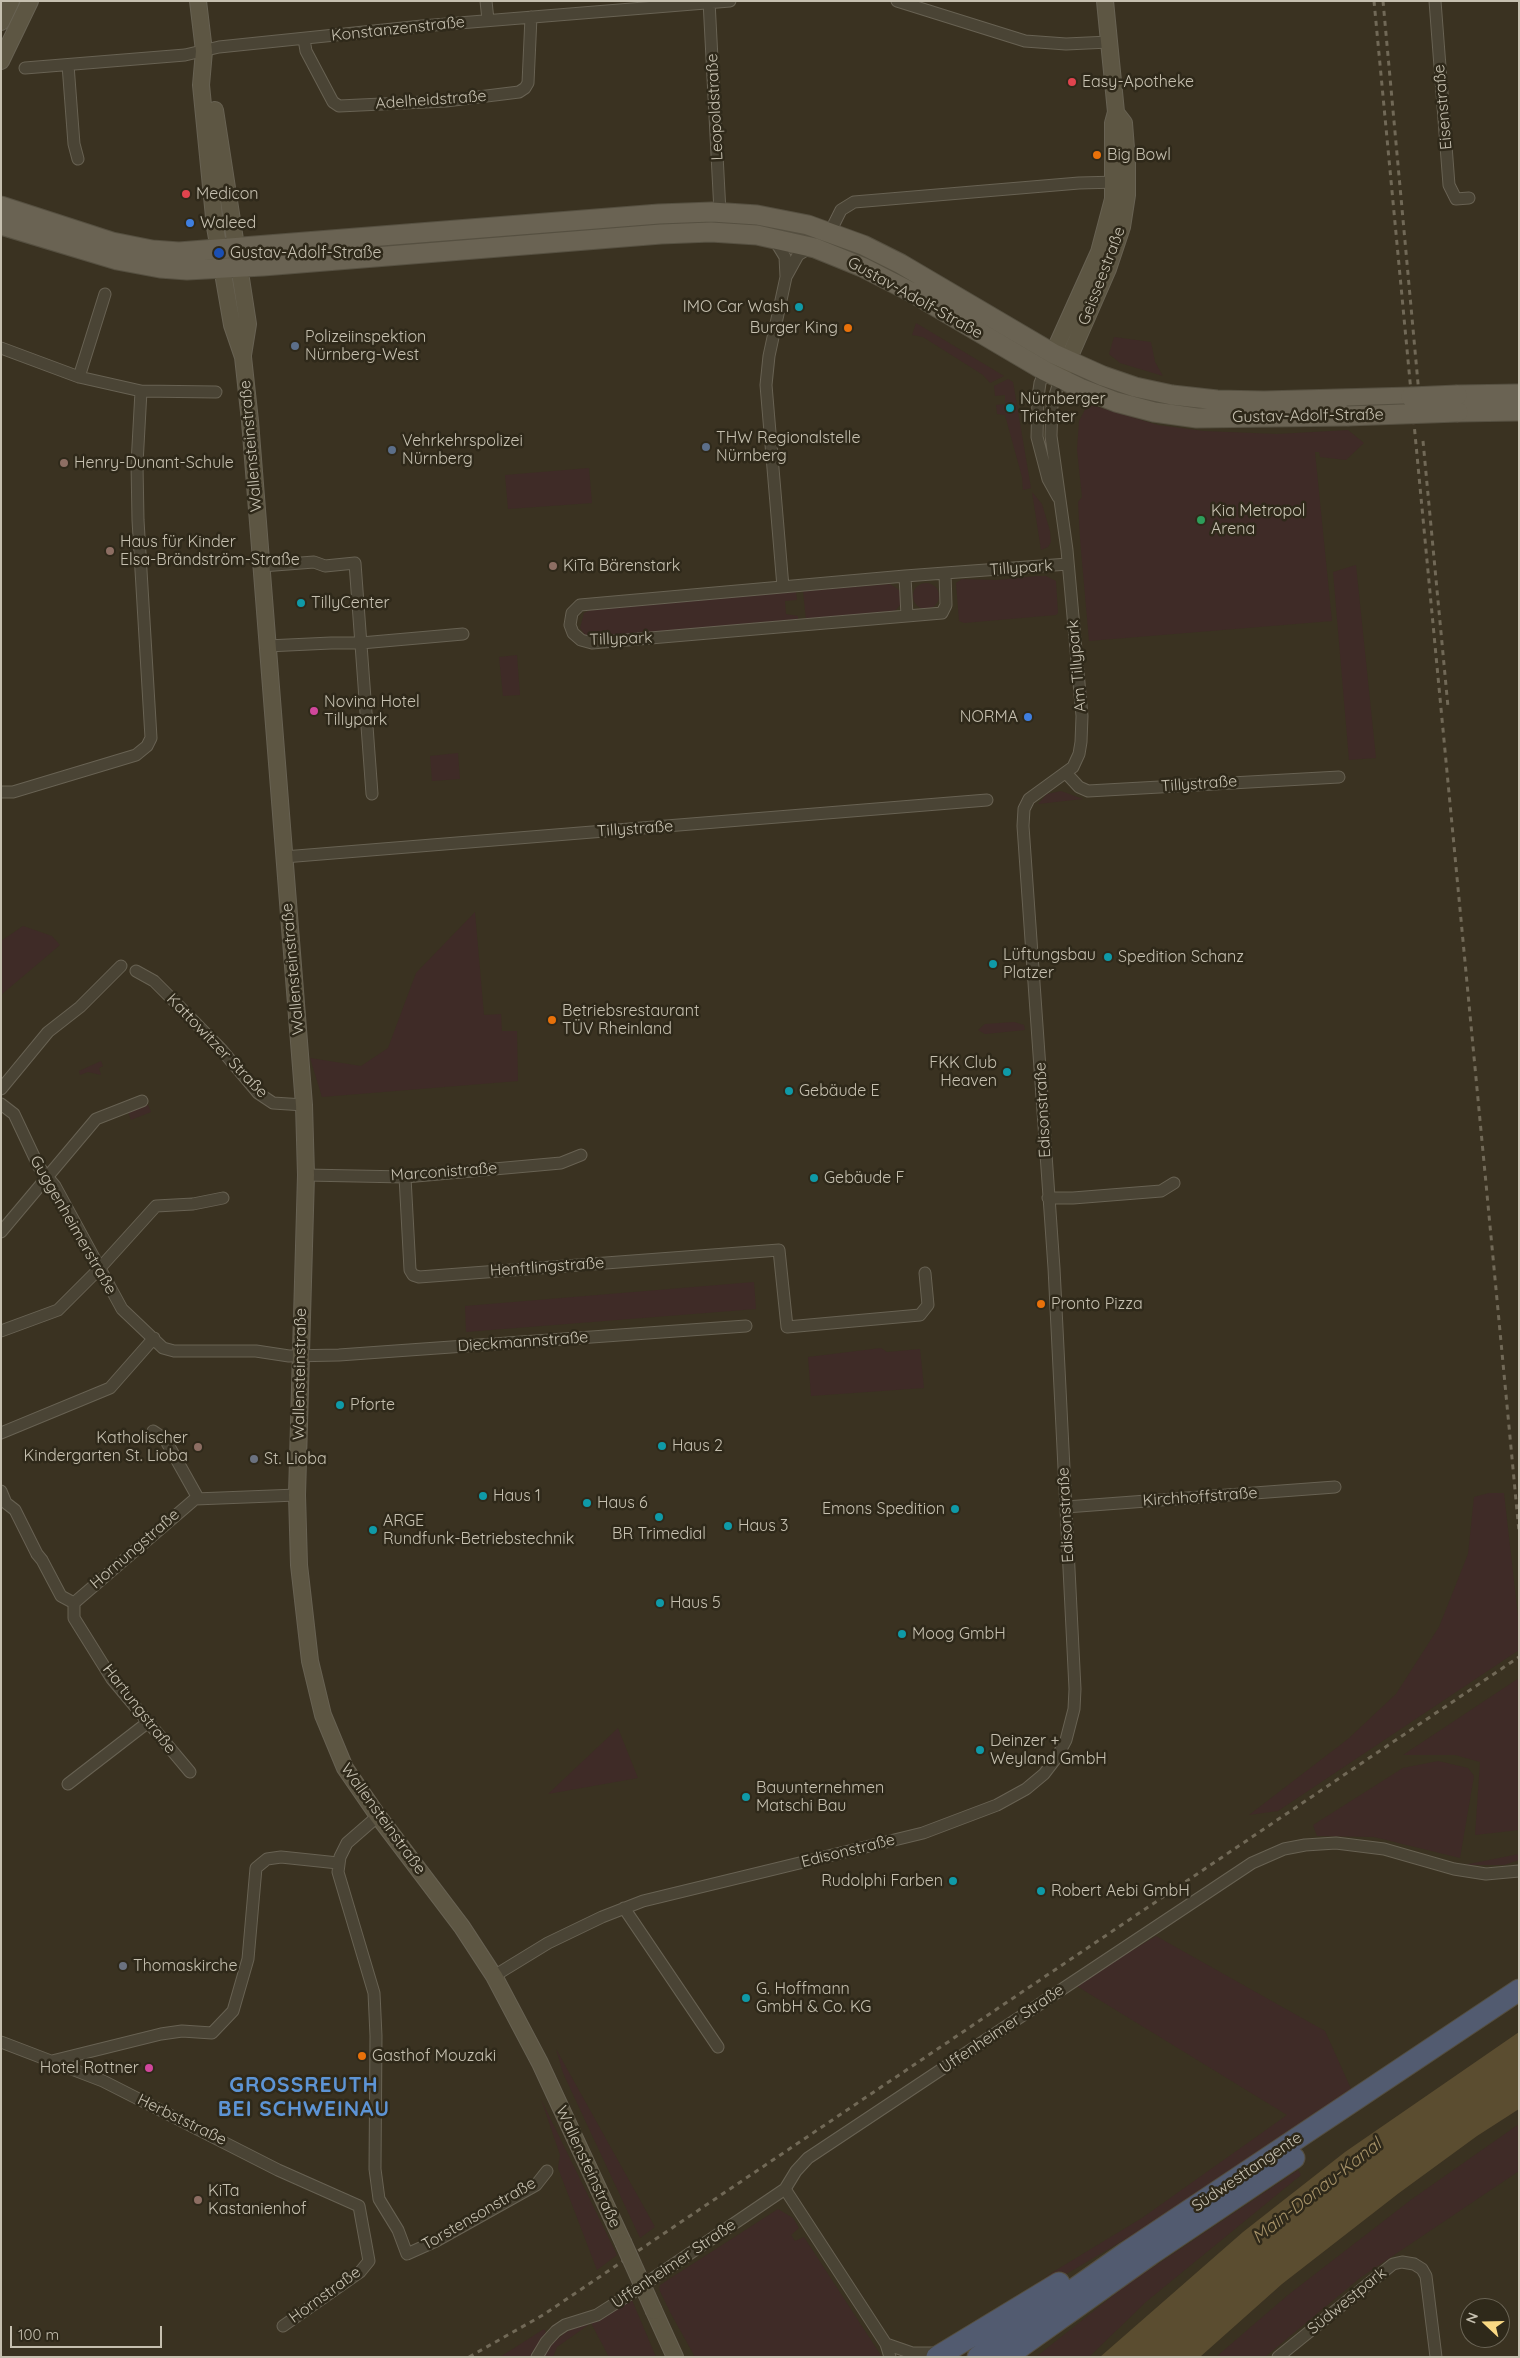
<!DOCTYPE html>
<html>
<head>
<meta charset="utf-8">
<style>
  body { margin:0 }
  #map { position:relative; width:1520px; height:2358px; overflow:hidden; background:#3a3221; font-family:Quicksand,sans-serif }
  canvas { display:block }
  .frame { position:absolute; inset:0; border:2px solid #c6c0b0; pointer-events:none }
  .north { position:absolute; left:1460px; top:2298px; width:50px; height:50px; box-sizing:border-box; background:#2f291a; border:1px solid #6b6556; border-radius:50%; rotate:291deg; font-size:14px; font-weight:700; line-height:20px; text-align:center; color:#c6c0b0 }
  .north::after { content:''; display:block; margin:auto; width:18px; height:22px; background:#f9d883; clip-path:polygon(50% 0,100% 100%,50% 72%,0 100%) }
  .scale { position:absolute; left:10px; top:2326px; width:152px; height:22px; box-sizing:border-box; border:2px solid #c6c0b0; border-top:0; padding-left:6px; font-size:15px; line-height:18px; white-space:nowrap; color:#c6c0b0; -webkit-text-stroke:4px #2f291a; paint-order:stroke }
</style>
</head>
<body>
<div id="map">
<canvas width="1520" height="2358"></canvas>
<div class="frame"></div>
<div class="north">N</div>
<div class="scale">100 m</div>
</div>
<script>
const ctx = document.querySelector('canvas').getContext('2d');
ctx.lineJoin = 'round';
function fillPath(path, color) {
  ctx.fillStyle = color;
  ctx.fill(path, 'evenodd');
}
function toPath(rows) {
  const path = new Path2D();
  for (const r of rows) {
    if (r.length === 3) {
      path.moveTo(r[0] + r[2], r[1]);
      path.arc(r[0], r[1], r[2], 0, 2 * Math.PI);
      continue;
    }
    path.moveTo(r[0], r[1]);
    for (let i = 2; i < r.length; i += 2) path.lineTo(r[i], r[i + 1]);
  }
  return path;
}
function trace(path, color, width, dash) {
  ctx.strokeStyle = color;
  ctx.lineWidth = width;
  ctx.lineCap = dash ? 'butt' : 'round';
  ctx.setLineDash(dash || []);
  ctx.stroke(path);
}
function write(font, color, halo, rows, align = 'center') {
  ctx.font = font + ' Quicksand,sans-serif';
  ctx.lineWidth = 5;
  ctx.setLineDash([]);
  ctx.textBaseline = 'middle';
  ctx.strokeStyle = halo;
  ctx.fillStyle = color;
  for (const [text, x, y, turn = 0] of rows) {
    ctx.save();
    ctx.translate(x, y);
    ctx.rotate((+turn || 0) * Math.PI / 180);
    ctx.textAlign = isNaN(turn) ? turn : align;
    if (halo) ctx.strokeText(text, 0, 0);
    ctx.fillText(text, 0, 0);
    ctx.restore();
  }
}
fillPath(toPath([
  [722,219,783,226,855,248,1029,347,1027,350,761,230,358,250,384,244],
  [916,323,1004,376,990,383,983,375,923,337,912,335],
  [1114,337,1151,342,1155,362,1163,376,1120,363,1109,354],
  [1008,379,1013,382,1031,488,1023,490,1022,477,1005,415,997,414,996,405,1005,404,1005,395,995,396,994,386],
  [1088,404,1158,425,1204,431,1277,434,1348,430,1364,443,1346,460,1320,457,1319,452,1315,452,1332,621,1089,641,1080,539,1078,502,1082,497,1077,450,1079,421],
  [589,468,592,503,508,509,505,475],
  [1032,492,1042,504,1050,531,1051,542,1048,547,1041,550],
  [1356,565,1376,758,1349,760,1333,572],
  [1037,576,1046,576,1056,581,1058,613,1056,615,964,623,959,621,956,583,962,579,997,580],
  [926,596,13],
  [890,584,899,590,901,597,900,605,895,611,806,620,803,591],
  [796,592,797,600,785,601,786,614,798,616,798,621,593,638,585,635,580,628,584,613,594,608],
  [517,655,520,695,503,696,499,657],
  [458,753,460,779,432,781,430,756],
  [1061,791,1083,799,1038,804,1047,794],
  [475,912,484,1015,501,1014,502,1031,517,1031,518,1081,322,1097,310,1058,361,1066,388,1048,416,973],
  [23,926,52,936,60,945,1,995,1,941],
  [1014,1022,1024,1025,1025,1030,985,1034,978,1030,985,1024],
  [101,1061,103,1066,99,1068,101,1075,88,1072,80,1075,79,1071],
  [148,1105,151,1112,131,1120,128,1112],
  [754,1282,756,1309,466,1332,465,1306],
  [881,1348,887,1352,920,1349,924,1388,811,1396,808,1357],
  [1489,1493,1504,1493,1519,1625,1519,1650,1278,1811,1249,1815,1348,1739,1396,1694,1439,1627,1468,1554,1474,1497],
  [1519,1678,1519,1830,1475,1835,1480,1762,1455,1755,1403,1755],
  [618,1728,638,1778,548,1794],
  [1438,1761,1468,1768,1474,1776,1460,1858,1374,1837,1317,1836,1313,1825,1403,1768],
  [1519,1854,1519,1860,1504,1865,1464,1865],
  [1156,1936,1325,2031,1352,2091,1141,2230,980,2325,1053,2272,1142,2218,1287,2115,1075,1985],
  [556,2049,655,2227,640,2238,563,2073],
  [541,2099,617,2255,597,2270,558,2168,560,2155],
  [1519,2124,1519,2171,1360,2278,1265,2357,1216,2357,1288,2295,1412,2199],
  [1298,2170,1301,2175,1147,2301,1089,2357,1036,2357,1125,2286],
  [778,2209,793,2218,799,2228,791,2235,795,2241,804,2237,882,2357,695,2357,670,2312,659,2289,660,2285],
  [632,2300,656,2357,609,2357,591,2323,557,2347,553,2357,543,2357,551,2344,569,2330,591,2323],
  [544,2329,546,2332,532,2357,500,2357]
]), '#3f2b27');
fillPath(toPath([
  [1519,2032,1519,2109,1477,2136,1399,2193,1282,2284,1200,2357,1100,2357,1243,2232,1345,2152]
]), '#5b4d30');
const street = toPath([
  [486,1,488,20],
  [709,1,720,212],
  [897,1,1025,41,1066,44,1109,42],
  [1435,1,1449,185,1456,199,1469,198],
  [304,39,306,51,333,102,339,106,446,101,519,92,525,88,528,83,531,17],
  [68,65,74,144,78,159],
  [25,68,185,55,219,47,422,26,730,1],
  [830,232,841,210,854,202,1079,183,1118,182],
  [774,239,785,257,786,277,769,356,766,385,783,587],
  [787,275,798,255,811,247],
  [1,348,79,377,141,391,216,392],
  [1045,371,1040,383,1038,397,1037,437,1048,479,1058,497],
  [79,377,105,294],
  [262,566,314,562,325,566,355,563,372,794],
  [945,573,946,605,942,613,907,616,905,576,945,573],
  [945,573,1068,564],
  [905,576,580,605,572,613,570,625,573,633,581,640,592,643,907,616],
  [267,646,331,643,361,643,463,634],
  [1066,773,1079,787,1088,791,1339,777],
  [1,792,13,792,136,755,147,746,151,738,138,520,137,464,141,391],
  [284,857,987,800],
  [136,971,154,981,175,1002,221,1049,258,1093,273,1103,304,1105],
  [1,1089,48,1032,80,1007,121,966],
  [1,1104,14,1114,39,1167,55,1186,122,1309,163,1348,174,1351,256,1351,289,1356,339,1355,746,1326],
  [306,1175,405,1177,561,1163,581,1155],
  [405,1177,410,1270,413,1275,419,1277,779,1250,787,1327,920,1315,928,1305,925,1273],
  [1048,1198,1073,1198,1161,1191,1174,1183],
  [1,1232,96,1119,142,1101],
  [1,1331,58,1310,99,1269,156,1206,193,1204,223,1198],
  [153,1431,165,1439,198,1498],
  [1,1433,110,1388,154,1338],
  [1,1491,6,1503,15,1510,37,1554,42,1560,61,1596,74,1603],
  [1066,1507,1335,1487],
  [74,1603,195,1499,297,1495],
  [74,1603,74,1618,112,1679,190,1772],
  [68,1784,147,1723],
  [378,1816,347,1843,340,1857,338,1872,374,1993,376,2036,375,2169,379,2199,398,2230,407,2254,436,2241,520,2194,536,2185,547,2171],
  [624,1908,718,2047],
  [494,1976,548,1943,602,1917,643,1901,923,1833,997,1805,1026,1789,1044,1774,1057,1757,1066,1740,1074,1709,1075,1689,1054,1268,1023,826,1024,809,1029,799,1073,767,1079,754,1081,742,1082,716,1067,550,1051,436,1052,405,1060,379],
  [1,2042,103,2081,278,2170,359,2206],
  [52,2061,161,2034,182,2031,212,2033,233,2011,248,1959,256,1868,267,1859,281,1857,338,1863],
  [785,2189,886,2344,890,2357],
  [283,2326,360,2272,369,2261,359,2206],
  [886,2344,912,2353,942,2353],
  [537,2357,546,2342,556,2331,565,2325,597,2315,630,2294,785,2189,796,2171,808,2158,1252,1863,1284,1849,1305,1845,1336,1843,1384,1849,1454,1869,1486,1874,1519,1871],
  [1278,2357,1393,2264,1402,2262,1414,2264,1422,2269,1426,2276,1436,2357]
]);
const secondary = toPath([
  [198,1,204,51,201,85,215,227,232,325,243,357,250,421,304,1105,306,1175,297,1495,299,1565,310,1661,323,1715,345,1768,378,1816,462,1927,494,1976,540,2063,623,2242],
  [1,22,11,1],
  [1,61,30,1],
  [215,110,248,324,243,355],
  [1048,365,1099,252,1113,199,1113,123,1116,112,1105,1],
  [1063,372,1108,269,1122,227,1127,195,1127,161,1124,123,1117,114],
  [654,2311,675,2357]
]);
const primary = toPath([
  [1,206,112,242,152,250,179,252,659,214,712,212,757,215,808,225,863,245,901,264,1054,354,1103,376,1135,387,1172,395,1217,400,1264,401,1411,397],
  [1,225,117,260,160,268,187,270,263,266,661,234,711,232,757,235,815,248,862,267,911,292,1045,371,1080,388,1116,402,1154,412,1197,418,1347,416],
  [1457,395,1519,394],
  [1458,412,1519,411]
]);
const highway = toPath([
  [937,2357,1059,2283],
  [978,2357,1127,2252,1519,1990],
  [1006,2357,1151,2254,1294,2158]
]);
trace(street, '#686253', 13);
trace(secondary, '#686253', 18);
trace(primary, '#565041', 21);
trace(highway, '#554f40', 23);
trace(street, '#4a4435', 11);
trace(secondary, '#5d5643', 16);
trace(primary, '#6a6353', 19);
trace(highway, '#525b70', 21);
trace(toPath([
  [1374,1,1519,1532],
  [1383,1,1421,416],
  [1423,441,1448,707],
  [469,2357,543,2315,1519,1657]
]), '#716957', 3, [5, 5]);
const secondaryBridge = toPath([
  [623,2242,654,2311]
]);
const primaryBridge = toPath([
  [1411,397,1457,395],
  [1347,416,1458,412]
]);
trace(secondaryBridge, '#686253', 18, []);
trace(primaryBridge, '#565041', 21, []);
trace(secondaryBridge, '#5d5643', 16);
trace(primaryBridge, '#6a6353', 19);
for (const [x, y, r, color] of [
  [1072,82,5,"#e0444e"],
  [1097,155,5,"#e8710a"],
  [186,194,5,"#e0444e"],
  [190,223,5,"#3f7fe0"],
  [219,253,6,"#1a4fb4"],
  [799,307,5,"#0f9aa8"],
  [848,328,5,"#e8710a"],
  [295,346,5,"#5c6f8a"],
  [1010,408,5,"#0f9aa8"],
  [706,447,5,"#5c6f8a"],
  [392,450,5,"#5c6f8a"],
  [64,463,5,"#8d6e63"],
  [1201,520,5,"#2e9e5b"],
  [110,551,5,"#8d6e63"],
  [553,566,5,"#8d6e63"],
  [301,603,5,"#0f9aa8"],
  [314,711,5,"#d1479c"],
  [1028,717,5,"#3f7fe0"],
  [1108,957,5,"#0f9aa8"],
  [993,964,5,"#0f9aa8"],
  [552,1020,5,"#e8710a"],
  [1007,1072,5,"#0f9aa8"],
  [789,1091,5,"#0f9aa8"],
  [814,1178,5,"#0f9aa8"],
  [1041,1304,5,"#e8710a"],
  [340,1405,5,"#0f9aa8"],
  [662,1446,5,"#0f9aa8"],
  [198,1447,5,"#8d6e63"],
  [254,1459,5,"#6b7280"],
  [483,1496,5,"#0f9aa8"],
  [587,1503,5,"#0f9aa8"],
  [955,1509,5,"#0f9aa8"],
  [659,1517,5,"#0f9aa8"],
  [728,1526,5,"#0f9aa8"],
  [373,1530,5,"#0f9aa8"],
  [660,1603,5,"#0f9aa8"],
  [902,1634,5,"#0f9aa8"],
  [980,1750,5,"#0f9aa8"],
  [746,1797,5,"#0f9aa8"],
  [953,1881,5,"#0f9aa8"],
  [1041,1891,5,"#0f9aa8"],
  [123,1966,5,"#6b7280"],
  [746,1998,5,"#0f9aa8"],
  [362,2056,5,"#e8710a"],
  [149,2068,5,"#d1479c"],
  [198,2200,5,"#8d6e63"]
]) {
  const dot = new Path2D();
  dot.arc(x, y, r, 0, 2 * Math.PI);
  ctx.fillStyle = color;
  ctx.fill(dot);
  trace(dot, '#2f291a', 2);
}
write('16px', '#c6c0b0', '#2f291a', [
  ["Konstanzenstraße",398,29,-6],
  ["Adelheidstraße",431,100,-4],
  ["Leopoldstraße",715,107,-93],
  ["Eisenstraße",1443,107,-95],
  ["Geisseestraße",1102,276,-69],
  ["Gustav-Adolf-Straße",915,298,29],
  ["Gustav-Adolf-Straße",1308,416,-1],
  ["Wallensteinstraße",251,446,-95],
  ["Tillypark",1021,568,-4],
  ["Tillypark",621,639,-2],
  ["Am Tillypark",1077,666,-95],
  ["Tillystraße",1199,784,-4],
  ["Tillystraße",635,829,-4],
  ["Wallensteinstraße",293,969,-95],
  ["Kattowitzer Straße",217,1046,46],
  ["Edisonstraße",1043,1110,-93],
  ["Marconistraße",444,1172,-4],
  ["Guggenheimerstraße",73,1225,60],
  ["Henftlingstraße",547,1267,-4],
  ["Dieckmannstraße",523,1342,-4],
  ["Wallensteinstraße",300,1374,-89],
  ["Kirchhoffstraße",1200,1497,-4],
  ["Edisonstraße",1066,1515,-93],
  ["Hornungstraße",135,1549,-41],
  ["Hartungstraße",139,1709,52],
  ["Wallensteinstraße",383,1819,54],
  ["Edisonstraße",848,1851,-14],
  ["Uffenheimer Straße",1002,2029,-34],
  ["Herbststraße",182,2120,26],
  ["Wallensteinstraße",588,2167,65],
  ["Südwesttangente",1247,2172,-34],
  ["Torstensonstraße",479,2214,-30],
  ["Uffenheimer Straße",674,2264,-34],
  ["Hornstraße",325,2295,-36],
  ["Südwestpark",1347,2301,-39]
]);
write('16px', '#c6c0b0', '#2f291a', [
  ["Easy-Apotheke",1082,82],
  ["Big Bowl",1107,155],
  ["Medicon",196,194],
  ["Waleed",200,223],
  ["Gustav-Adolf-Straße",230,253],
  ["IMO Car Wash",789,307,"right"],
  ["Burger King",838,328,"right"],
  ["Polizeiinspektion",305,337],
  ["Nürnberg-West",305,355],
  ["Nürnberger",1020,399],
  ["Trichter",1020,417],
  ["THW Regionalstelle",716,438],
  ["Nürnberg",716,456],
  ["Vehrkehrspolizei",402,441],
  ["Nürnberg",402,459],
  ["Henry-Dunant-Schule",74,463],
  ["Kia Metropol",1211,511],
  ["Arena",1211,529],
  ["Haus für Kinder",120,542],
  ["Elsa-Brändström-Straße",120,560],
  ["KiTa Bärenstark",563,566],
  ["TillyCenter",311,603],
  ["Novina Hotel",324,702],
  ["Tillypark",324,720],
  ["NORMA",1018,717,"right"],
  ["Lüftungsbau",1003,955],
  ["Platzer",1003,973],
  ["Spedition Schanz",1118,957],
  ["Betriebsrestaurant",562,1011],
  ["TÜV Rheinland",562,1029],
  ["FKK Club",997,1063,"right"],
  ["Heaven",997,1081,"right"],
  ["Gebäude E",799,1091],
  ["Gebäude F",824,1178],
  ["Pronto Pizza",1051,1304],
  ["Pforte",350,1405],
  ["Katholischer",188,1438,"right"],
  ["Kindergarten St. Lioba",188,1456,"right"],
  ["Haus 2",672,1446],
  ["St. Lioba",264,1459],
  ["Haus 1",493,1496],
  ["Haus 6",597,1503],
  ["Emons Spedition",945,1509,"right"],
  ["ARGE",383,1521],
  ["Rundfunk-Betriebstechnik",383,1539],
  ["Haus 3",738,1526],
  ["BR Trimedial",659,1534,"center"],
  ["Haus 5",670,1603],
  ["Moog GmbH",912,1634],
  ["Deinzer +",990,1741],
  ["Weyland GmbH",990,1759],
  ["Bauunternehmen",756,1788],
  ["Matschi Bau",756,1806],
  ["Rudolphi Farben",943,1881,"right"],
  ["Robert Aebi GmbH",1051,1891],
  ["Thomaskirche",133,1966],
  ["G. Hoffmann",756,1989],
  ["GmbH & Co. KG",756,2007],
  ["Gasthof Mouzaki",372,2056],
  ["Hotel Rottner",139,2068,"right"],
  ["KiTa",208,2191],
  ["Kastanienhof",208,2209]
], 'left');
write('italic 18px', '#a69268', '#2f291a', [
  ["Main-Donau-Kanal",1317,2191,-38]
]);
ctx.letterSpacing = '1px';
write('bold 21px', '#5d94d5', '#2f291a', [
  ["GROSSREUTH",304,2086],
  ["BEI SCHWEINAU",304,2110]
]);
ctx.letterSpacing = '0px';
</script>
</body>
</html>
